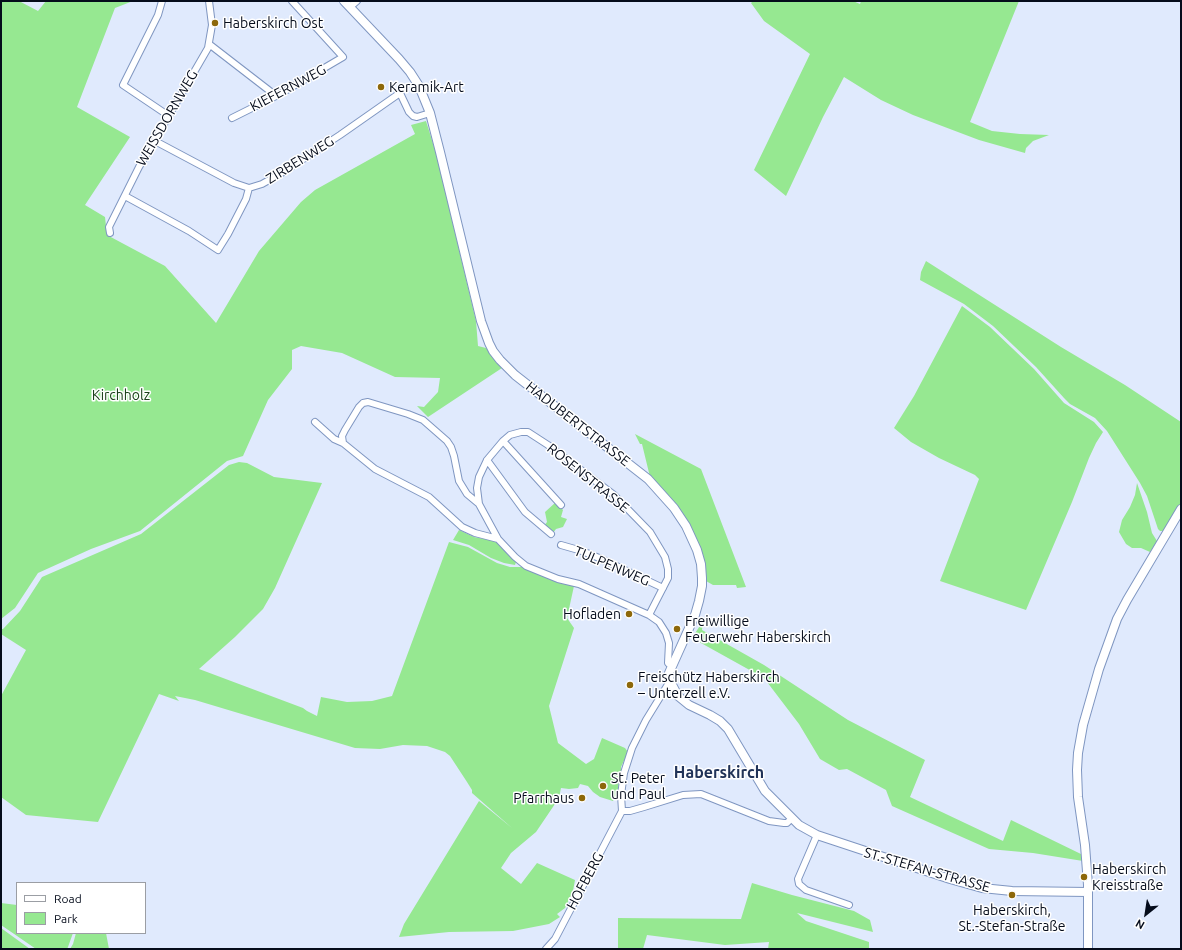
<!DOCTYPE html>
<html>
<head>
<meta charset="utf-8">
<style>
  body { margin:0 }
  #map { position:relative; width:1182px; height:950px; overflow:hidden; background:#e0eafd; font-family:Ubuntu,sans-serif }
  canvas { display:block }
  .frame { position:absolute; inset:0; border:2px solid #050c1b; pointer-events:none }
  .legend { position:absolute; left:16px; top:882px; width:130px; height:52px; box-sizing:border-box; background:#fff; border:1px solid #9b9ea4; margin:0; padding:5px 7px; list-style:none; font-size:12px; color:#050c1b }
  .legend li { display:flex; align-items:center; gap:8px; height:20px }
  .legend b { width:20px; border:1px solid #9b9ea4 }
  .north { position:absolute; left:1126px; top:894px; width:40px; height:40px; -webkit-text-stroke:3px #fff; paint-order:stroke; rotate:210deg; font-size:11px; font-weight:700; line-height:16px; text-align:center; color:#050c1b }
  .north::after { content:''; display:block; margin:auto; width:14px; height:18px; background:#050c1b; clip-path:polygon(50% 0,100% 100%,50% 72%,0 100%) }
</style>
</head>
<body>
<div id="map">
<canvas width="1182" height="950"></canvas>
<div class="frame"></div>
<ul class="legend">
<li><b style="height:5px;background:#fff"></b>Road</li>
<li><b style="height:11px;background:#96e891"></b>Park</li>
</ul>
<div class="north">N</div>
</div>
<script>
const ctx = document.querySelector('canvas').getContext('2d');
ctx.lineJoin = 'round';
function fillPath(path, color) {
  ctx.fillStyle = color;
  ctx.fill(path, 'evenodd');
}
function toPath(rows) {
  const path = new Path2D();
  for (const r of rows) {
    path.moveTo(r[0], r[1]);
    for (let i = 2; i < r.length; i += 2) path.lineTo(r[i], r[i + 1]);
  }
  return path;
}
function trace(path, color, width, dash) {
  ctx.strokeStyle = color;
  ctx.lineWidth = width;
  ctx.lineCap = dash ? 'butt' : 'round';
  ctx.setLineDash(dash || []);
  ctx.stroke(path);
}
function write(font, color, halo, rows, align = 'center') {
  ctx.font = font + ' Ubuntu,sans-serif';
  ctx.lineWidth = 3;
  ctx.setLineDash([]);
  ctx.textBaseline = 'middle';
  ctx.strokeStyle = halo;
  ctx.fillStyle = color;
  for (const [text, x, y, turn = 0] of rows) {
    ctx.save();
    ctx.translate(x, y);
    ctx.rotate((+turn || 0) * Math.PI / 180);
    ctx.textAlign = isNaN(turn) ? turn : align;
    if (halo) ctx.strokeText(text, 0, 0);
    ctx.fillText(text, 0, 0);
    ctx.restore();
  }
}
fillPath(toPath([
  [1,1,19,1,38,11,46,1,133,1,115,8,77,107,130,137,85,205,105,217,107,235,165,266,216,323,259,251,301,202,315,190,415,134,411,125,426,121,436,153,476,321,478,346,486,348,502,368,428,417,417,406,424,407,438,392,440,378,395,377,342,353,301,346,292,350,292,369,268,400,243,456,227,461,140,531,91,549,38,573,15,608,1,619],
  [753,1,853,1,860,4,861,1,1019,1,970,122,992,131,1020,134,1049,135,1033,141,1026,148,1025,153,979,140,913,115,881,100,844,77,823,117,786,196,754,170,810,54,764,21,751,3],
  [926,261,1061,347,1125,385,1181,422,1181,503,1164,531,1160,531,1158,529,1147,496,1140,483,1107,431,1095,418,1070,404,1064,398,1036,367,993,326,964,304,920,280,921,272],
  [962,306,990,327,1034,369,1064,403,1094,422,1103,432,1096,443,1089,458,1072,502,1026,610,940,581,979,479,975,475,939,458,911,442,894,428,914,396],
  [635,434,701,469,746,587,737,588,736,585,713,585,706,581,699,549,650,477,642,444,640,444],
  [239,462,247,463,274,477,322,483,275,588,263,609,235,637,199,669,303,708,307,711,317,716,321,697,347,702,372,701,392,696,449,542,468,547,497,563,510,567,526,567,531,570,574,586,567,618,574,628,549,706,558,743,586,764,594,759,602,738,625,748,628,752,621,767,621,772,617,773,619,777,618,792,613,801,600,797,593,792,588,786,580,784,578,788,569,789,561,788,559,798,536,832,511,853,501,868,521,884,537,863,575,880,573,891,565,908,557,914,560,917,549,924,513,931,449,932,399,937,404,924,479,801,512,828,472,793,472,790,467,782,450,756,445,752,427,746,403,745,380,749,355,748,195,700,175,696,179,701,159,694,98,822,26,815,1,797,1,696,26,650,1,634,1,629,3,629,20,611,42,577,141,534,229,465],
  [1137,483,1147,512,1152,533,1157,541,1150,552,1141,548,1132,548,1126,544,1119,532,1122,520,1130,507,1135,495],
  [556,502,563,510,561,517,567,519,563,527,556,529,553,533,543,527,547,522,545,512],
  [459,530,474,537,495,541,516,562,515,565,504,563,491,558,469,545,453,540],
  [703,621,702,630,764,665,848,720,925,760,910,797,1003,841,1011,820,1083,855,1083,861,1033,853,989,849,892,806,886,790,847,769,839,770,820,759,799,724,764,678,692,638],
  [752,883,792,895,854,911,870,920,873,932,797,913,806,921,869,942,869,949,768,949,769,942,725,945,647,935,643,949,618,949,618,918,741,919],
  [1,903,17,905,17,933,73,933,68,947,67,949,36,949,1,925],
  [1,928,30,949,1,949],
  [76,933,106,933,109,949,70,949,73,944]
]), '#96e891');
const street = toPath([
  [162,1,158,15,123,85,169,116],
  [350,7,357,1],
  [209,44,275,95],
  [232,118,280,94,343,57,292,1],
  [155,141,234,183,249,188,262,184,285,171,340,135,400,93,409,112,413,116,417,117,430,113],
  [125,196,189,231,218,250,228,234,246,199,249,188],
  [110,233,109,227,139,167,208,48,212,25,209,1],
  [315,422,334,439,343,443,375,469,429,497,462,527,475,533,498,539,515,557,526,566,558,579,579,584,649,615,659,622,666,633,669,643,668,663,672,666],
  [503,441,561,505],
  [343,443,342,436,345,430,359,407,363,403,368,402,408,414,423,420,447,441,451,447,454,456,459,481,467,494,479,504],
  [487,460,525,512,551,534],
  [498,539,479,504,477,488,479,477,487,460,503,441,510,435,521,432,528,432,548,445,614,495,650,532,665,557,668,569,668,578,649,615],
  [561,545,582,551,604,560,663,588],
  [622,811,630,811,644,807,683,795,701,794,769,821,784,823,787,823,792,818],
  [622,811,621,795,624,773,632,748,646,720,670,681],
  [817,835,798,879,799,884,806,890,849,905],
  [546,949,555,939,622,811]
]);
const secondary = toPath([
  [344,1,399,59,410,72,419,86,430,113,440,152,481,321,489,343,493,351,500,360,515,375,648,479,674,508,686,526,697,550,701,564,702,578,702,586,699,601,695,615,669,673,670,681,678,696,689,705,710,715,720,721,728,729,765,791,799,825,817,835,950,879,982,888,1012,891,1088,892],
  [1088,949,1088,885,1085,845,1078,797,1077,770,1078,753,1083,725,1099,669,1117,619,1127,600,1181,509]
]);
trace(street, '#7f96c1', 8);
trace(secondary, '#7f96c1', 10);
trace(street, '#fff', 6);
trace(secondary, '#fff', 8);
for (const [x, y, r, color] of [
  [215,23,4,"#8d680a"],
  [381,87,4,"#8d680a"],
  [629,614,4,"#8d680a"],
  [677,629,4,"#8d680a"],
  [630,685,4,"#8d680a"],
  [603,786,4,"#8d680a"],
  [582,798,4,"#8d680a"],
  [1084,877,4,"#8d680a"],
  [1012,895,4,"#8d680a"]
]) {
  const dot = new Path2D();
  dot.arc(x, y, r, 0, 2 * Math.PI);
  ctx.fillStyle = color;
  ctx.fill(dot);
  trace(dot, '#fff', 1.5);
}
write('14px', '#050c1b', '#fff', [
  ["Haberskirch Ost",223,23],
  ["Keramik-Art",389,87],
  ["Hofladen",621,614,"right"],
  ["Freiwillige",685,621],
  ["Feuerwehr Haberskirch",685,637],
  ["Freischütz Haberskirch",638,677],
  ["– Unterzell e.V.",638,693],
  ["St. Peter",611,778],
  ["und Paul",611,794],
  ["Pfarrhaus",574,798,"right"],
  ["Haberskirch",1092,869],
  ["Kreisstraße",1092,885],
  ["Haberskirch,",1012,910,"center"],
  ["St.-Stefan-Straße",1012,926,"center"]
], 'left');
write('14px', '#050c1b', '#fff', [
  ["KIEFERNWEG",288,88,-28],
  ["WEISSDORNWEG",167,118,-60],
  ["ZIRBENWEG",300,160,-32],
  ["HADUBERTSTRASSE",578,424,38],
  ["ROSENSTRASSE",588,478,39],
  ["TULPENWEG",612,566,23],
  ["ST.-STEFAN-STRASSE",927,870,16],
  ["HOFBERG",585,881,-62]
]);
write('14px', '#1b411a', '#fff', [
  ["Kirchholz",121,395]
]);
write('bold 16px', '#213358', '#fff', [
  ["Haberskirch",719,773]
]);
</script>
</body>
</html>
